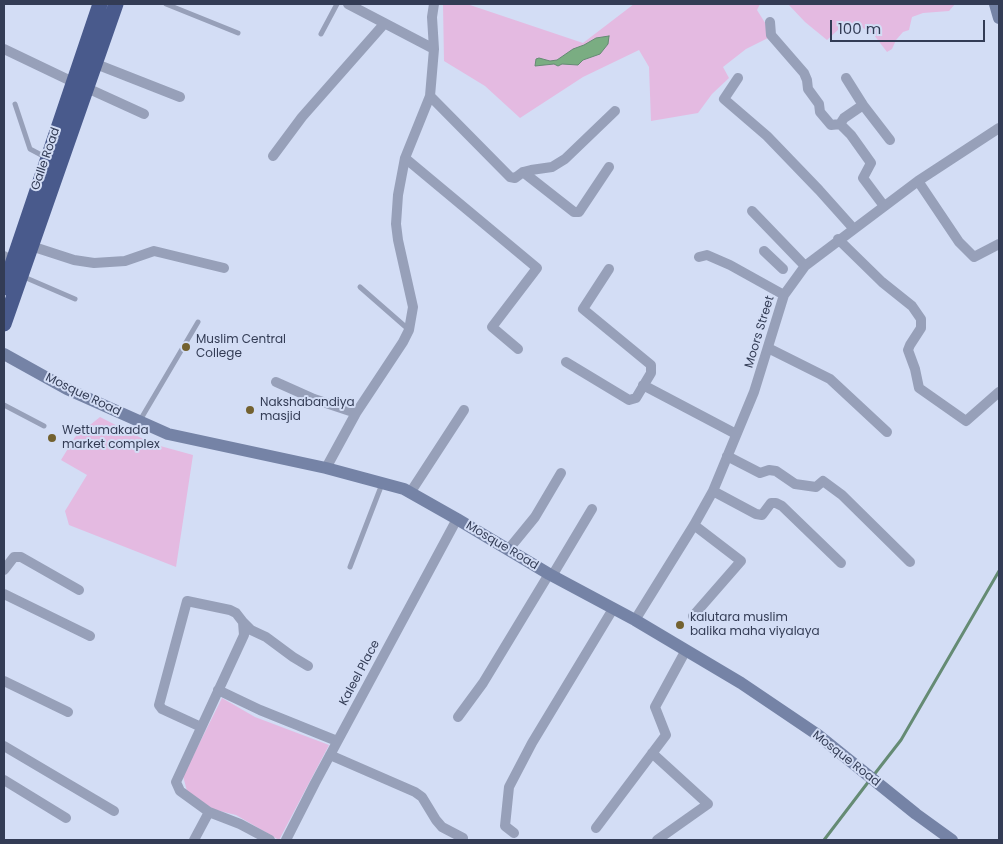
<!DOCTYPE html>
<html>
<head>
<meta charset="utf-8">
<style>
  body { margin:0 }
  #map { position:relative; width:1003px; height:844px; overflow:hidden; background:#d3ddf5; font-family:Poppins,sans-serif }
  canvas { display:block }
  .frame { position:absolute; inset:0; border:5px solid #333c55; pointer-events:none }
  .scale { position:absolute; left:830px; top:20px; width:155px; height:22px; box-sizing:border-box; border:2px solid #333c55; border-top:0; padding-left:6px; font-size:15px; line-height:18px; white-space:nowrap; color:#333c55; -webkit-text-stroke:4px #d3ddf5; paint-order:stroke }
</style>
</head>
<body>
<div id="map">
<canvas width="1003" height="844"></canvas>
<div class="frame"></div>
<div class="scale">100 m</div>
</div>
<script>
const ctx = document.querySelector('canvas').getContext('2d');
ctx.lineJoin = 'round';
function fillPath(path, color) {
  ctx.fillStyle = color;
  ctx.fill(path, 'evenodd');
}
function toPath(rows) {
  const path = new Path2D();
  for (const r of rows) {
    path.moveTo(r[0], r[1]);
    for (let i = 2; i < r.length; i += 2) path.lineTo(r[i], r[i + 1]);
  }
  return path;
}
function trace(path, color, width, dash) {
  ctx.strokeStyle = color;
  ctx.lineWidth = width;
  ctx.lineCap = dash ? 'butt' : 'round';
  ctx.setLineDash(dash || []);
  ctx.stroke(path);
}
function write(font, color, halo, rows, align = 'center') {
  ctx.font = font + ' Poppins,sans-serif';
  ctx.lineWidth = 4;
  ctx.setLineDash([]);
  ctx.textBaseline = 'middle';
  ctx.strokeStyle = halo;
  ctx.fillStyle = color;
  for (const [text, x, y, turn = 0] of rows) {
    ctx.save();
    ctx.translate(x, y);
    ctx.rotate((+turn || 0) * Math.PI / 180);
    ctx.textAlign = isNaN(turn) ? turn : align;
    if (halo) ctx.strokeText(text, 0, 0);
    ctx.fillText(text, 0, 0);
    ctx.restore();
  }
}
fillPath(toPath([
  [443,4,467,4,583,43,634,4,760,4,757,10,767,26,768,38,746,49,723,67,729,78,712,94,698,113,651,121,649,67,639,50,583,77,520,118,485,86,444,61],
  [788,4,955,4,949,11,923,13,912,17,909,30,903,32,896,40,892,49,887,52,874,35,860,26,840,28,827,40,805,22],
  [100,417,153,444,193,455,176,567,69,525,65,511,87,475,61,460,75,437],
  [222,698,255,717,329,745,279,840,236,815,212,809,187,791,183,776]
]), '#e4bae1');
const water = toPath([
  [609,36,608,44,600,54,583,60,578,65,562,64,558,66,554,64,535,66,536,59,539,58,550,61,557,60,573,49,584,45,596,38,609,36]
]);
fillPath(water, '#7aad82');
trace(water, '#658b74', 1);
trace(toPath([
  [873,776,901,740,999,571],
  [824,840,869,781]
]), '#658b74', 3);
trace(toPath([
  [166,4,238,33],
  [321,34,337,4],
  [15,104,30,149,47,158],
  [24,277,75,299],
  [360,287,408,329],
  [4,405,44,426],
  [139,422,198,322],
  [350,567,382,484]
]), '#97a0b9', 5);
trace(toPath([
  [348,4,434,49],
  [770,22,771,35,804,73,807,80,808,89,819,104,820,112,831,125,840,124,851,135,871,163,863,178,884,206],
  [4,49,73,82],
  [96,64,180,97],
  [738,78,724,99,767,136,819,190,853,228],
  [87,88,144,114],
  [430,96,510,177,515,178,523,172,531,170,552,167,565,159,615,111],
  [863,105,890,140],
  [840,124,844,118,863,105,846,78],
  [273,156,302,117,384,24],
  [405,158,537,268,492,327,518,349],
  [523,172,574,212,579,212,609,167],
  [918,181,959,242,974,257,999,244],
  [752,211,805,266],
  [838,239,882,282,912,306,921,319,921,328,910,345,908,350,915,369,919,388,966,421,999,392],
  [31,246,74,260,94,263,125,261,154,251,224,268],
  [764,251,783,269],
  [4,256,13,261],
  [699,257,707,255,730,265,784,295],
  [768,348,830,379,887,432],
  [566,362,629,400,636,398,651,373,651,365,583,309,609,269],
  [276,382,314,399,356,413],
  [643,385,736,434],
  [727,456,760,473,769,470,776,471,795,484,816,487,823,481,842,495,910,562],
  [326,468,356,413,403,342,409,330,413,307,398,240,396,224,398,195,405,158,430,96,434,49,432,17,434,4],
  [713,491,756,514,762,515,771,503,776,503,782,506,841,563],
  [410,493,464,410],
  [508,550,535,517,561,473],
  [4,570,14,557,21,557,79,590],
  [552,576,592,509],
  [4,594,90,636],
  [693,616,741,561,694,525],
  [635,620,694,525,713,491,754,392,784,295,805,266,918,181,999,128],
  [243,622,251,630,266,637,293,657,308,666],
  [4,681,68,712],
  [218,690,260,710,337,741],
  [458,717,483,683,549,574],
  [201,727,162,709,159,705,187,601,230,610,236,613,243,622,244,635,176,782,180,791,209,812,240,824,270,840],
  [4,746,114,811],
  [652,753,708,804,657,840],
  [330,755,415,792,422,797,436,820,442,827,463,838],
  [4,780,66,818],
  [596,828,666,735,655,707,686,650],
  [514,833,505,826,509,787,532,743,613,609],
  [194,840,209,812],
  [286,840,315,783,457,519]
]), '#97a0b9', 10);
trace(toPath([
  [995,4,999,18],
  [4,354,67,389,168,434,326,468,404,489,457,519,549,574,635,620,741,683,818,735,916,814,952,840]
]), '#7583a6', 12);
trace(toPath([
  [4,288,100,4],
  [4,324,116,4]
]), '#495a8c', 15);
for (const [x, y, r, color] of [
  [186,347,5,"#73612f"],
  [250,410,5,"#73612f"],
  [52,438,5,"#73612f"],
  [680,625,5,"#73612f"]
]) {
  const dot = new Path2D();
  dot.arc(x, y, r, 0, 2 * Math.PI);
  ctx.fillStyle = color;
  ctx.fill(dot);
  trace(dot, '#d3ddf5', 2);
}
write('12px', '#333c55', '#d3ddf5', [
  ["Galle Road",46,159,-71],
  ["Moors Street",760,332,-73],
  ["Mosque Road",83,395,26],
  ["Mosque Road",502,546,31],
  ["Kaleel Place",360,673,-62],
  ["Mosque Road",846,759,38]
]);
write('12px', '#333c55', '#d3ddf5', [
  ["Muslim Central",196,340],
  ["College",196,354],
  ["Nakshabandiya",260,403],
  ["masjid",260,417],
  ["Wettumakada",62,431],
  ["market complex",62,445],
  ["kalutara muslim",690,618],
  ["balika maha viyalaya",690,632]
], 'left');
</script>
</body>
</html>
